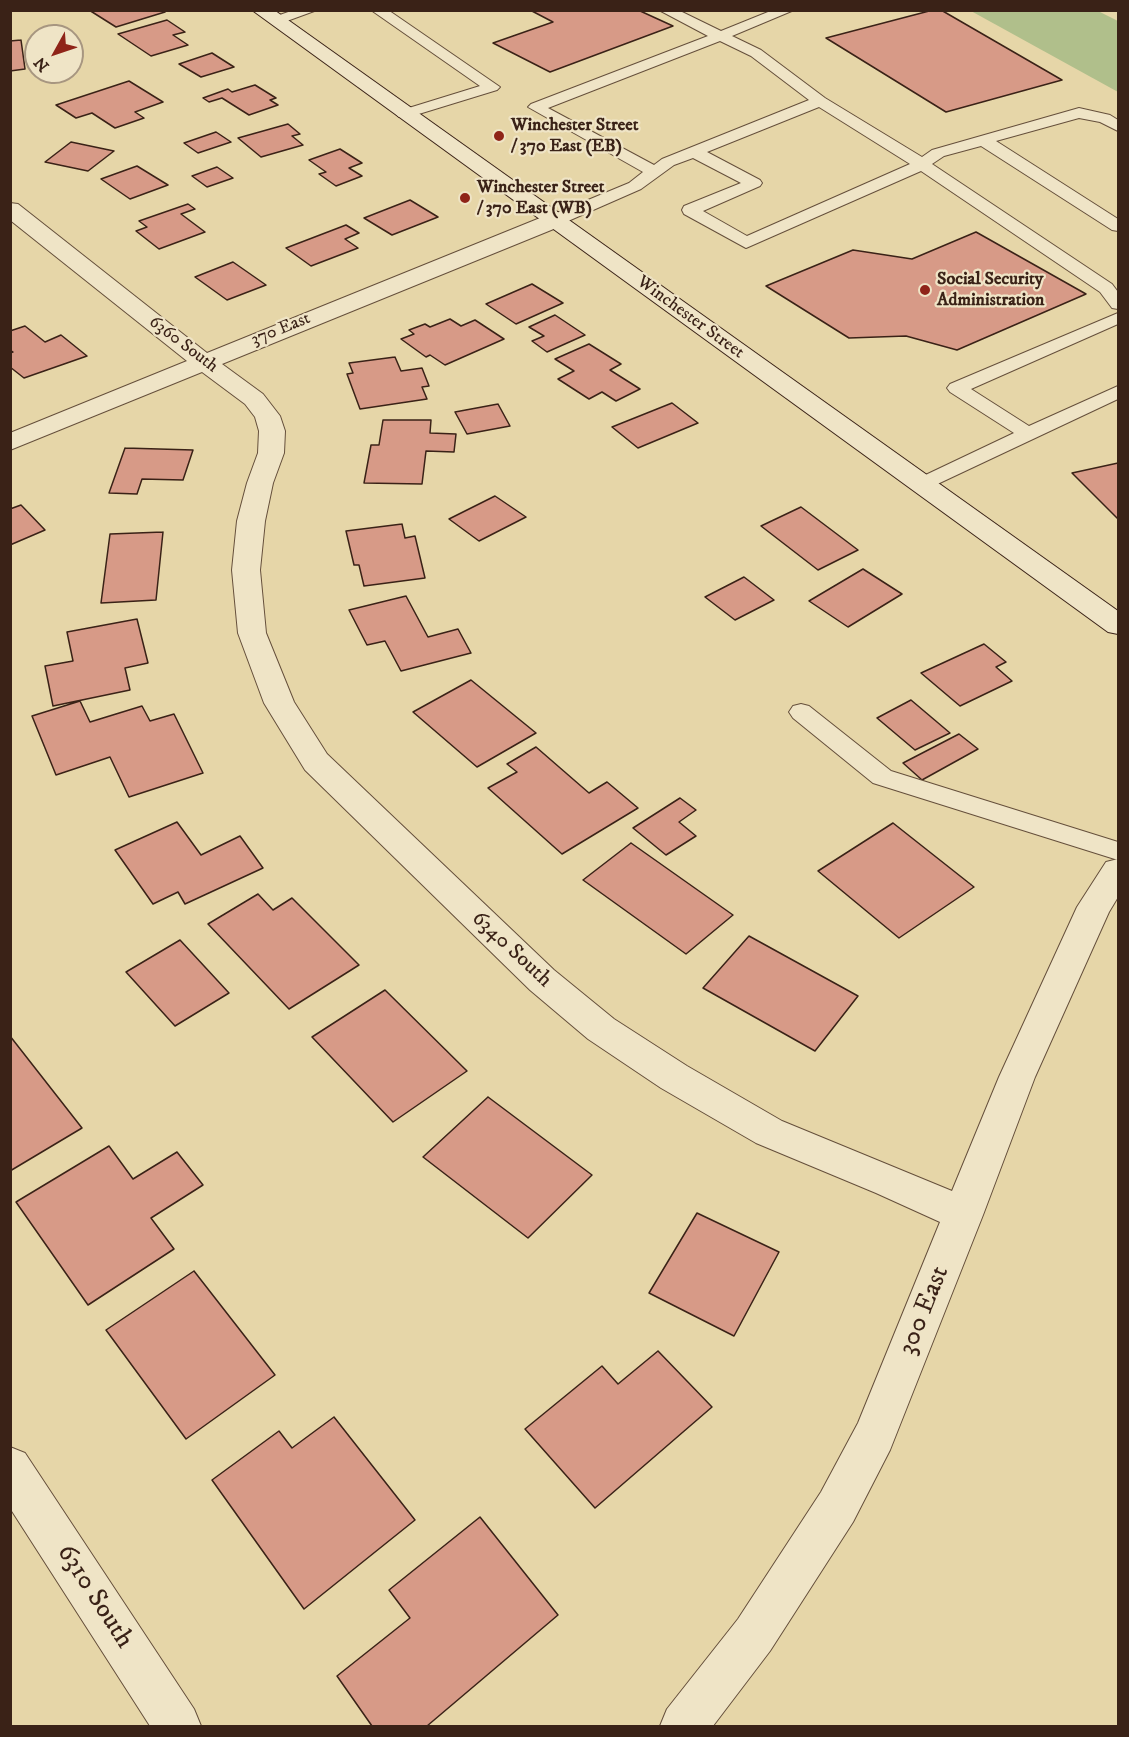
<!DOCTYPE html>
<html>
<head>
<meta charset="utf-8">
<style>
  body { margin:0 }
  #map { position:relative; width:1129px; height:1737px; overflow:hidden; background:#e6d6a8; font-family:"IM FELL DW Pica",serif }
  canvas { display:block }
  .frame { position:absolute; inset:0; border:12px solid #3a2217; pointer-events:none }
  .north { position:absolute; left:24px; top:24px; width:60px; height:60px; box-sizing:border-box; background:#efe4c6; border:2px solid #a79680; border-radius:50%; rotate:230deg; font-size:16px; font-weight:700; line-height:24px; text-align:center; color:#3a2217 }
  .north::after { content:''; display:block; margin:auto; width:21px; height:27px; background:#8f2418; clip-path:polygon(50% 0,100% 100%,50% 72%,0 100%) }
</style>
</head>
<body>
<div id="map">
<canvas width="1129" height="1737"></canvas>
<div class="frame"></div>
<div class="north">N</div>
</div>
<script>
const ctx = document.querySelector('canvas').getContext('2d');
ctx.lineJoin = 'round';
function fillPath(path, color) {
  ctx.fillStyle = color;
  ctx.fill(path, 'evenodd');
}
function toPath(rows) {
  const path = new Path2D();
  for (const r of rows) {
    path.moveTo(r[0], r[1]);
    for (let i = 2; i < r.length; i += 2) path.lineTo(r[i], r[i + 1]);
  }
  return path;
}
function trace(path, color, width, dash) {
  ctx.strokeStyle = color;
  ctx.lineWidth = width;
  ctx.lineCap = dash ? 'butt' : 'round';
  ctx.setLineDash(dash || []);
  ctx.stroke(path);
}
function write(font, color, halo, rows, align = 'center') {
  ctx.font = font + ' "IM FELL DW Pica",serif';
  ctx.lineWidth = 4.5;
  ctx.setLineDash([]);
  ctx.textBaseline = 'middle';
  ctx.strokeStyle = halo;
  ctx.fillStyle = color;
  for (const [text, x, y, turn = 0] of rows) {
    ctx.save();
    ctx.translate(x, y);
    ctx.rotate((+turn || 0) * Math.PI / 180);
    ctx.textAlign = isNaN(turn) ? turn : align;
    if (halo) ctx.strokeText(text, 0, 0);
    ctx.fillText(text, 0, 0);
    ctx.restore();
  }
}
fillPath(toPath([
  [971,11,1098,11,1118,21,1118,92]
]), '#b0bf8b');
const building = toPath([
  [89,10,162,10,165,12,116,27,89,10],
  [530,10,638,10,673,26,550,72,493,43,553,22,530,10],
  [933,10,941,10,1062,80,946,112,826,38,933,10],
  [167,20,185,32,173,35,188,45,151,56,118,34,167,20],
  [21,40,25,69,10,71,10,41,21,40],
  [212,53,234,67,201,77,179,64,212,53],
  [129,81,163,102,135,112,144,118,115,128,92,113,76,118,56,105,129,81],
  [255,85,276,98,270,100,278,105,249,115,222,98,209,102,203,98,228,89,232,92,255,85],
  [288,124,300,134,292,136,303,145,261,157,238,138,288,124],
  [216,132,231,142,198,153,184,143,216,132],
  [71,142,114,151,88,171,45,162,71,142],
  [340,149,362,163,349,168,362,176,336,186,319,174,326,172,309,160,340,149],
  [137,166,168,185,130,199,101,179,137,166],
  [217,167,233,178,207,187,192,176,217,167],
  [410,200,438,217,392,235,364,218,410,200],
  [188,204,195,209,181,214,205,232,159,249,136,231,147,227,139,221,188,204],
  [346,225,359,233,345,239,358,248,311,266,286,248,346,225],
  [976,232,1086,294,957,350,906,336,849,338,766,286,853,250,912,259,976,232],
  [233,262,266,285,227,300,195,277,233,262],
  [532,284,563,303,516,324,486,304,532,284],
  [555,315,585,335,547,352,532,341,544,336,529,327,555,315],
  [450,319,461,326,475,320,504,339,445,365,430,355,426,357,401,339,414,334,409,330,425,324,430,327,450,319],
  [25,326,45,342,61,335,87,356,24,378,10,367,10,353,13,352,10,350,10,331,25,326],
  [589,344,621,364,610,370,640,389,616,401,602,392,589,399,558,379,574,371,555,359,589,344],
  [395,357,401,371,422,368,429,386,422,387,427,399,360,409,347,374,353,373,349,363,395,357],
  [672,403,698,423,638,448,612,427,672,403],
  [498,404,510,426,467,434,455,412,498,404],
  [383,420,431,420,430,433,456,434,454,452,426,451,422,484,364,483,371,445,379,445,383,420],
  [125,448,193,450,183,480,142,479,137,494,109,493,125,448],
  [1118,463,1118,519,1072,473,1118,463],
  [495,496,526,517,479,541,449,519,495,496],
  [21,505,45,530,10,545,10,509,21,505],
  [801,507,858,550,818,570,761,526,801,507],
  [402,524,405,538,415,536,425,578,364,586,359,565,354,565,346,531,402,524],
  [163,532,156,600,101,603,110,534,163,532],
  [863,569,902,594,848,627,809,601,863,569],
  [744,577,774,600,735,620,705,597,744,577],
  [406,596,428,637,458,629,471,653,401,671,385,641,367,645,349,610,406,596],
  [137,619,148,663,125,668,130,690,53,706,45,666,73,661,67,632,137,619],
  [984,644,1006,662,996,667,1012,681,960,706,921,673,984,644],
  [471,680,536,733,477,767,413,712,471,680],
  [911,700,950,733,915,750,877,718,911,700],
  [80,701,90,722,142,706,150,721,174,714,203,773,129,797,110,757,56,775,32,716,80,701],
  [959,734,978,749,922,780,903,763,959,734],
  [536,747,589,793,607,782,638,808,562,854,488,788,517,772,507,764,536,747],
  [680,798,696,810,679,822,696,836,666,855,633,828,680,798],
  [177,822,201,855,240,836,263,868,185,904,178,892,153,904,115,850,177,822],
  [893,823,974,887,899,938,818,871,893,823],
  [631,843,733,915,686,954,583,880,631,843],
  [258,894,273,910,292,898,359,965,289,1009,208,924,258,894],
  [749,936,858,996,815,1051,703,988,749,936],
  [180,940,229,993,175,1026,126,972,180,940],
  [385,990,467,1071,393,1122,312,1037,385,990],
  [10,1036,82,1128,10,1171,10,1036],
  [488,1097,592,1175,528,1238,423,1157,488,1097],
  [109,1146,133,1179,177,1152,203,1185,151,1218,174,1249,88,1305,16,1202,109,1146],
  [697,1213,779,1252,734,1336,649,1293,697,1213],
  [194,1271,275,1375,186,1439,106,1330,194,1271],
  [658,1351,712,1407,595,1508,525,1429,602,1366,618,1384,658,1351],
  [334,1417,415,1520,304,1609,212,1480,279,1431,292,1448,334,1417],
  [480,1517,558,1615,427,1726,372,1726,337,1676,410,1618,389,1590,480,1517]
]);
fillPath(building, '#d79a87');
trace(building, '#3a2217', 1.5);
const service = toPath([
  [294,10,317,10,276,25,269,21,271,18,294,10],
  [371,10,388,10,500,87,497,90,409,117,399,117,396,114,399,111,480,86,371,10],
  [659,10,678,10,721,31,773,10,794,10,732,36,761,50,825,98,922,157,932,150,1079,108,1110,115,1118,120,1118,131,1100,122,1079,118,996,141,1118,219,1118,231,1112,230,981,146,944,156,932,164,1112,284,1118,292,1118,309,1112,308,1100,292,921,171,746,248,684,214,682,210,684,206,741,183,693,158,674,165,641,189,559,225,547,225,545,221,547,217,629,183,643,172,528,107,531,104,708,36,659,10],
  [720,41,751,56,809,100,662,159,654,165,548,108,720,41],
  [819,107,910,164,747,236,703,211,760,186,762,183,760,180,707,152,819,107],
  [1118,313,1118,324,971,389,1029,426,1118,386,1118,399,929,488,915,488,912,484,915,480,1014,433,950,392,947,388,950,384,1118,313],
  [801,704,809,706,891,771,1118,842,1118,860,873,783,793,718,789,712,793,706,801,704]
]);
const minor = toPath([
  [10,203,18,204,207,353,545,216,553,214,561,216,564,221,561,226,222,364,263,394,280,416,285,431,284,453,273,483,265,521,260,570,266,633,294,702,327,754,554,970,614,1019,687,1066,782,1121,952,1191,999,1077,1077,907,1106,862,1118,859,1118,897,1109,912,1035,1077,983,1215,890,1450,853,1522,770,1651,713,1726,660,1726,667,1709,738,1619,821,1492,858,1423,940,1222,876,1193,756,1143,661,1088,588,1039,530,990,305,770,264,703,238,633,232,570,237,521,247,483,258,453,259,431,255,417,245,404,202,372,10,450,10,433,187,361,10,220,10,203],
  [10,1447,25,1453,194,1709,201,1726,150,1726,10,1508,10,1447]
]);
const secondary = toPath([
  [252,10,274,10,1118,611,1118,634,1108,632,252,10]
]);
trace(service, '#654f3b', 2);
trace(minor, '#654f3b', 2);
trace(secondary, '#3a2217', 2);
fillPath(service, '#efe4c6');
fillPath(minor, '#efe4c6');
fillPath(secondary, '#efe4c6');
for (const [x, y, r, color] of [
  [499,136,6,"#8f2418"],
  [465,198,6,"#8f2418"],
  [925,290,6,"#8f2418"]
]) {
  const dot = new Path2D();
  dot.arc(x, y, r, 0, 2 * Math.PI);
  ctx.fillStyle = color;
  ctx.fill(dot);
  trace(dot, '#efe4c6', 2);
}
write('bold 18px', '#3a2217', '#efe4c6', [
  ["Winchester Street",511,126],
  ["/ 370 East (EB)",511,147],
  ["Winchester Street",477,188],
  ["/ 370 East (WB)",477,209],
  ["Social Security",937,280],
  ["Administration",937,301]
], 'left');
write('18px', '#3a2217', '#efe4c6', [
  ["Winchester Street",690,318,36],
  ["370 East",281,330,-22],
  ["6360 South",183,345,37]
]);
write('22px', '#3a2217', '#efe4c6', [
  ["6340 South",511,950,43]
]);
write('27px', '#3a2217', '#efe4c6', [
  ["300 East",925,1311,-68],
  ["6310 South",94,1597,57]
]);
</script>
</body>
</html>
